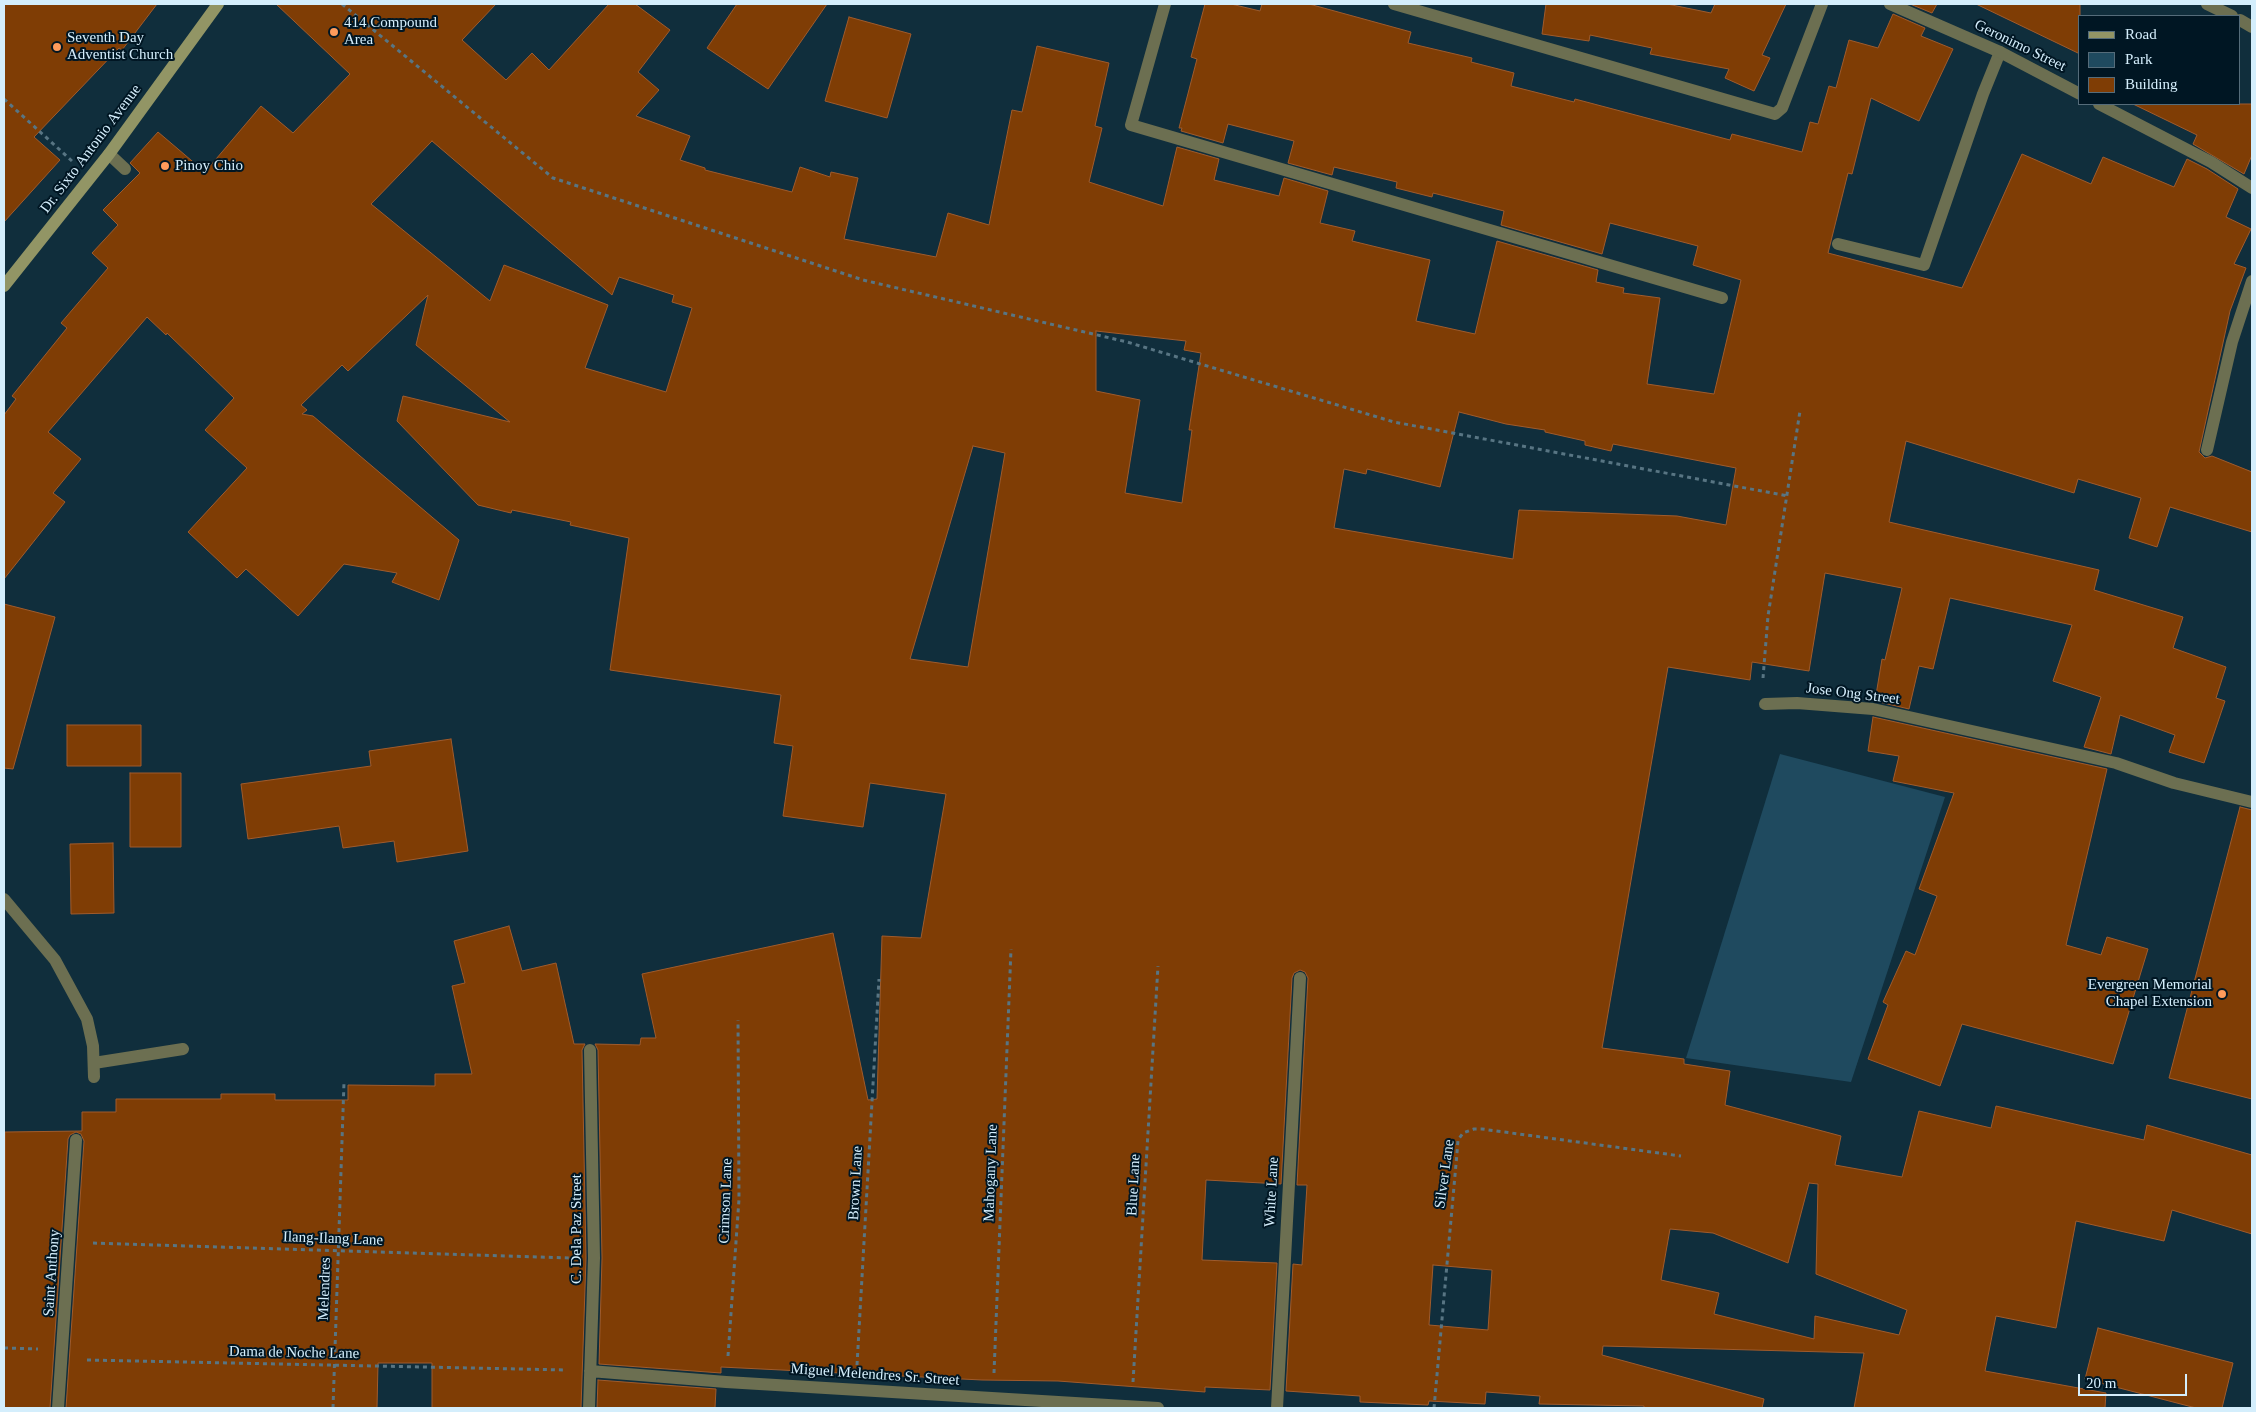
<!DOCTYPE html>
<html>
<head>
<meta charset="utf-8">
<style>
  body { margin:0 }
  #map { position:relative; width:2256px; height:1412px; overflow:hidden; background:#102e3c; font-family:Georgia,serif }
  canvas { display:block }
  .frame { position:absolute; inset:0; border:5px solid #d4eefc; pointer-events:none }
  .legend { position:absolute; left:2078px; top:15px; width:162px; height:90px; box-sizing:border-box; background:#001623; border:1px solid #556c7a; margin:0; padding:6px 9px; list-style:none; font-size:15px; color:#d4eefc }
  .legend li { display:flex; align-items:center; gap:10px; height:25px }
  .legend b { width:25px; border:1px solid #556c7a }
  .scale { position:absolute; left:2078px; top:1374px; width:109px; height:22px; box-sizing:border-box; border:2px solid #d4eefc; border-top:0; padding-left:6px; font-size:15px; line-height:18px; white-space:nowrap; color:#d4eefc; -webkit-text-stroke:4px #001623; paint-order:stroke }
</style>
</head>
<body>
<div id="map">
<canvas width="2256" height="1412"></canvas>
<div class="frame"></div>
<ul class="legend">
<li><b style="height:6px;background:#929565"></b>Road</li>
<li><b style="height:14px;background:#1f4a5f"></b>Park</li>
<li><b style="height:14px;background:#7f3d05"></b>Building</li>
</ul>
<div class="scale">20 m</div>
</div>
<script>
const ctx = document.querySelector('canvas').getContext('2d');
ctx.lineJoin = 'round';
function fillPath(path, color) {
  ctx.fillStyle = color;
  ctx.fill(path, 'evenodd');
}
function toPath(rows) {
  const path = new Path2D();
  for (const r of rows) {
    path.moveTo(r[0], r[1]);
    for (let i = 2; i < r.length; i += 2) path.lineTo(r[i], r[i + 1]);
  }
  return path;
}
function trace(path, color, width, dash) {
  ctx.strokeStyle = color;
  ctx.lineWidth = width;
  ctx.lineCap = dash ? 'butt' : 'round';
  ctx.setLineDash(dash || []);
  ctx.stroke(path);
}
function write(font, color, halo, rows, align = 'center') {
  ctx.font = font + ' Georgia,serif';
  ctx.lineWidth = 4;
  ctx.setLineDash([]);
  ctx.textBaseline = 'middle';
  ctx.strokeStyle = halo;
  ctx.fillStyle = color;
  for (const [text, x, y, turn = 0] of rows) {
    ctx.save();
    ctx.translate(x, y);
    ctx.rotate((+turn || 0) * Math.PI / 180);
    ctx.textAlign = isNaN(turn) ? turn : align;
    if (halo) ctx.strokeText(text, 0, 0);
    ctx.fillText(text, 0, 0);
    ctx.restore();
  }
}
fillPath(toPath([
  [1780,754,1945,797,1851,1082,1686,1058]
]), '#1f4a5f');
const building = toPath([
  [4,4,157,4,122,50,119,48,34,137,60,160,4,222,4,4],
  [276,4,496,4,462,40,506,80,532,53,549,70,609,4,635,4,670,30,638,72,659,90,636,116,690,136,680,160,705,168,705,170,792,192,800,167,830,177,831,172,858,178,844,239,936,257,948,213,989,225,1012,110,1022,112,1037,46,1109,63,1095,126,1102,128,1089,182,1163,206,1177,147,1219,159,1214,180,1279,196,1284,178,1328,191,1320,223,1355,231,1352,241,1430,260,1416,321,1475,334,1497,241,1598,270,1596,282,1624,288,1623,293,1660,298,1647,384,1714,394,1741,280,1693,265,1698,246,1610,223,1602,254,1501,225,1504,211,1433,193,1432,197,1396,188,1397,182,1334,167,1332,175,1288,163,1294,141,1228,124,1223,143,1181,131,1182,128,1179,128,1197,59,1191,57,1205,4,1231,4,1260,11,1262,4,1309,4,1411,32,1408,43,1472,58,1471,62,1514,73,1511,86,1574,102,1575,99,1730,140,1732,134,1802,152,1810,122,1818,124,1829,86,1836,88,1849,40,1878,48,1893,14,1925,28,1921,36,1953,49,1919,121,1871,98,1852,174,1848,173,1828,253,1962,288,2022,154,2091,184,2103,157,2174,187,2187,159,2207,169,2238,189,2226,217,2251,229,2234,264,2246,268,2230,311,2199,452,2205,458,2212,456,2252,472,2252,532,2170,507,2157,547,2129,538,2141,498,2078,479,2074,493,1906,441,1889,522,2099,570,2094,590,2183,617,2173,648,2226,667,2216,698,2225,701,2204,763,2169,752,2175,735,2120,715,2111,754,2084,747,2101,697,2053,681,2072,625,1950,598,1933,669,1919,666,1909,709,1875,701,1882,659,1885,660,1902,588,1825,573,1809,671,1752,662,1750,680,1668,667,1602,1048,1684,1059,1684,1064,1730,1071,1725,1105,1841,1136,1835,1165,1902,1177,1919,1111,1991,1128,1996,1106,2144,1140,2147,1125,2252,1155,2252,1234,2172,1210,2164,1241,2076,1221,2056,1328,1996,1316,1985,1371,2106,1393,2105,1408,1854,1408,1864,1353,1603,1346,1602,1355,1764,1399,1762,1408,1644,1408,1644,1406,1539,1404,1540,1396,1486,1392,1485,1404,1429,1401,1428,1405,1360,1402,1360,1396,1286,1391,1293,1264,1302,1265,1307,1185,1297,1185,1308,978,1305,972,1300,970,1294,973,1292,978,1281,1184,1206,1180,1202,1260,1277,1263,1270,1390,1205,1387,1205,1392,1058,1381,982,1380,721,1367,721,1373,599,1364,602,1258,598,1050,595,1044,640,1045,641,1038,656,1038,642,974,833,933,868,1100,877,1099,882,936,921,938,946,794,870,783,863,827,783,816,793,746,774,743,781,695,610,670,629,538,570,525,571,522,512,510,511,513,478,505,397,421,403,396,510,422,416,345,428,295,348,371,342,365,301,405,307,410,302,414,313,416,459,540,439,600,392,582,397,573,344,564,298,616,246,569,237,578,188,532,247,468,205,430,234,398,167,333,166,335,147,317,48,432,81,459,53,493,65,502,4,579,4,415,16,399,12,396,67,328,61,323,108,268,92,253,118,225,103,210,140,173,130,163,158,132,205,172,261,106,293,133,350,74,276,4],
  [432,141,612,295,619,277,674,295,672,302,692,308,666,392,585,368,608,305,504,265,490,301,371,204,432,141],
  [1096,331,1186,341,1184,350,1201,353,1189,430,1192,430,1182,503,1125,493,1140,400,1096,391,1096,331],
  [1459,412,1506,424,1545,430,1545,432,1585,441,1585,445,1611,451,1613,444,1736,468,1726,525,1677,516,1519,510,1513,559,1334,528,1344,469,1366,474,1367,469,1440,487,1459,412],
  [973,446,1005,453,968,667,910,659,973,446],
  [1809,1183,1818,1184,1816,1274,1907,1310,1899,1335,1815,1316,1814,1339,1714,1314,1719,1293,1661,1280,1670,1229,1713,1233,1788,1263,1809,1183],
  [1433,1265,1492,1270,1488,1330,1429,1325,1433,1265],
  [737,4,827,4,768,89,707,48,737,4],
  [1546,4,1667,4,1711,13,1715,4,1786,4,1762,55,1770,58,1754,91,1725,78,1729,69,1650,54,1652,48,1590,35,1589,41,1542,34,1546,4],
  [1910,4,1937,4,1932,13,1910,4],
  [1976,4,2080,4,2080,54,1976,4],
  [849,17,911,34,887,118,825,101,849,17],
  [2133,104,2252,104,2252,155,2244,174,2193,144,2197,135,2133,104],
  [4,604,55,617,13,769,4,768,4,604],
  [1873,717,2107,769,2066,945,2101,955,2107,937,2148,949,2113,1064,1962,1024,1940,1086,1868,1059,1888,1005,1883,1002,1906,951,1915,955,1937,896,1919,889,1954,793,1893,781,1899,756,1868,751,1873,717],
  [67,725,141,725,141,766,67,766,67,725],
  [451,739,468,851,397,862,394,841,343,848,339,826,248,839,241,784,371,766,369,751,451,739],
  [130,773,181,773,181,847,130,847,130,773],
  [2240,807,2252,810,2252,1099,2169,1078,2240,807],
  [113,843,114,913,71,914,70,844,113,843],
  [509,926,522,971,556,963,574,1044,585,1044,582,1050,586,1258,581,1408,432,1408,432,1363,378,1363,377,1408,66,1408,84,1141,81,1134,76,1132,70,1135,68,1139,50,1408,4,1408,5,1132,82,1131,82,1112,116,1112,116,1099,221,1099,221,1094,275,1094,275,1100,348,1100,348,1085,435,1086,435,1074,472,1074,452,986,465,983,454,941,509,926],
  [2098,1328,2233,1363,2222,1408,2196,1408,2085,1379,2098,1328],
  [598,1380,716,1389,715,1408,597,1408,598,1380]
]);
fillPath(building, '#7f3d05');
trace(building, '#a05b2c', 1);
trace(toPath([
  [342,4,553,178,863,280,1127,342,1394,422,1788,496],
  [4,99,72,161],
  [1763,678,1768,616,1800,411],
  [93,1243,569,1258],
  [4,1348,38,1349],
  [728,1356,739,1199,738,1020],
  [87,1360,566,1370],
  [857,1365,879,979],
  [994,1373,1011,949],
  [1133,1382,1158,966],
  [333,1408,344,1082],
  [1434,1408,1457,1153,1458,1140,1463,1133,1474,1129,1482,1129,1681,1156]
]), '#587583', 3, [4, 4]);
trace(toPath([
  [109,154,125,169],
  [1838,244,1924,265,1983,94,2000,52],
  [4,899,55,960,87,1019,93,1046,94,1077],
  [94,1063,183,1049]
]), '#6c6f51', 12);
trace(toPath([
  [1165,4,1131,125,1722,298],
  [1394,4,1775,114,1782,108,1822,4],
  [1890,4,2000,52,2080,94],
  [2207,4,2232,16],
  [2240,20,2252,27],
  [2099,104,2211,162,2252,188],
  [2207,450,2232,342,2252,281],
  [1765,704,1797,703,1873,709,2116,763,2174,783,2252,802],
  [590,1371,726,1382,1158,1408],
  [58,1408,76,1140],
  [589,1408,594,1258,590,1050],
  [1277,1408,1300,978]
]), '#6c6f51', 12);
trace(toPath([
  [4,286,109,154,218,4]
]), '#929565', 12);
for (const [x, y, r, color] of [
  [334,32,5,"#ff9b5b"],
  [57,47,5,"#ff9b5b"],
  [165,166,5,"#ff9b5b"],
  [2222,994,5,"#ff9b5b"]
]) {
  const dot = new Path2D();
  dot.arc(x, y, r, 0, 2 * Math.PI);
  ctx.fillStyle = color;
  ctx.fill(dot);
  trace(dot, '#001623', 2);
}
write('15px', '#d4eefc', '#001623', [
  ["414 Compound",344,23],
  ["Area",344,40],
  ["Seventh Day",67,38],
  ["Adventist Church",67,55],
  ["Pinoy Chio",175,166],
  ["Evergreen Memorial",2212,985,"right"],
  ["Chapel Extension",2212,1002,"right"]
], 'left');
write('15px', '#d4eefc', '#001623', [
  ["Geronimo Street",2020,46,26],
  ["Dr. Sixto Antonio Avenue",91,149,-53],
  ["Jose Ong Street",1853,694,7],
  ["Mahogany Lane",991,1173,-88],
  ["Silver Lane",1445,1174,-82],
  ["Brown Lane",856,1183,-87],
  ["Blue Lane",1134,1185,-87],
  ["White Lane",1272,1192,-87],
  ["Crimson Lane",726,1201,-88],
  ["C. Dela Paz Street",577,1229,-90],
  ["Ilang-Ilang Lane",333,1239,2],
  ["Saint Anthony",52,1273,-86],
  ["Melendres",325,1289,-88],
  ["Dama de Noche Lane",294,1353,1],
  ["Miguel Melendres Sr. Street",875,1375,4]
]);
</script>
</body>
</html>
